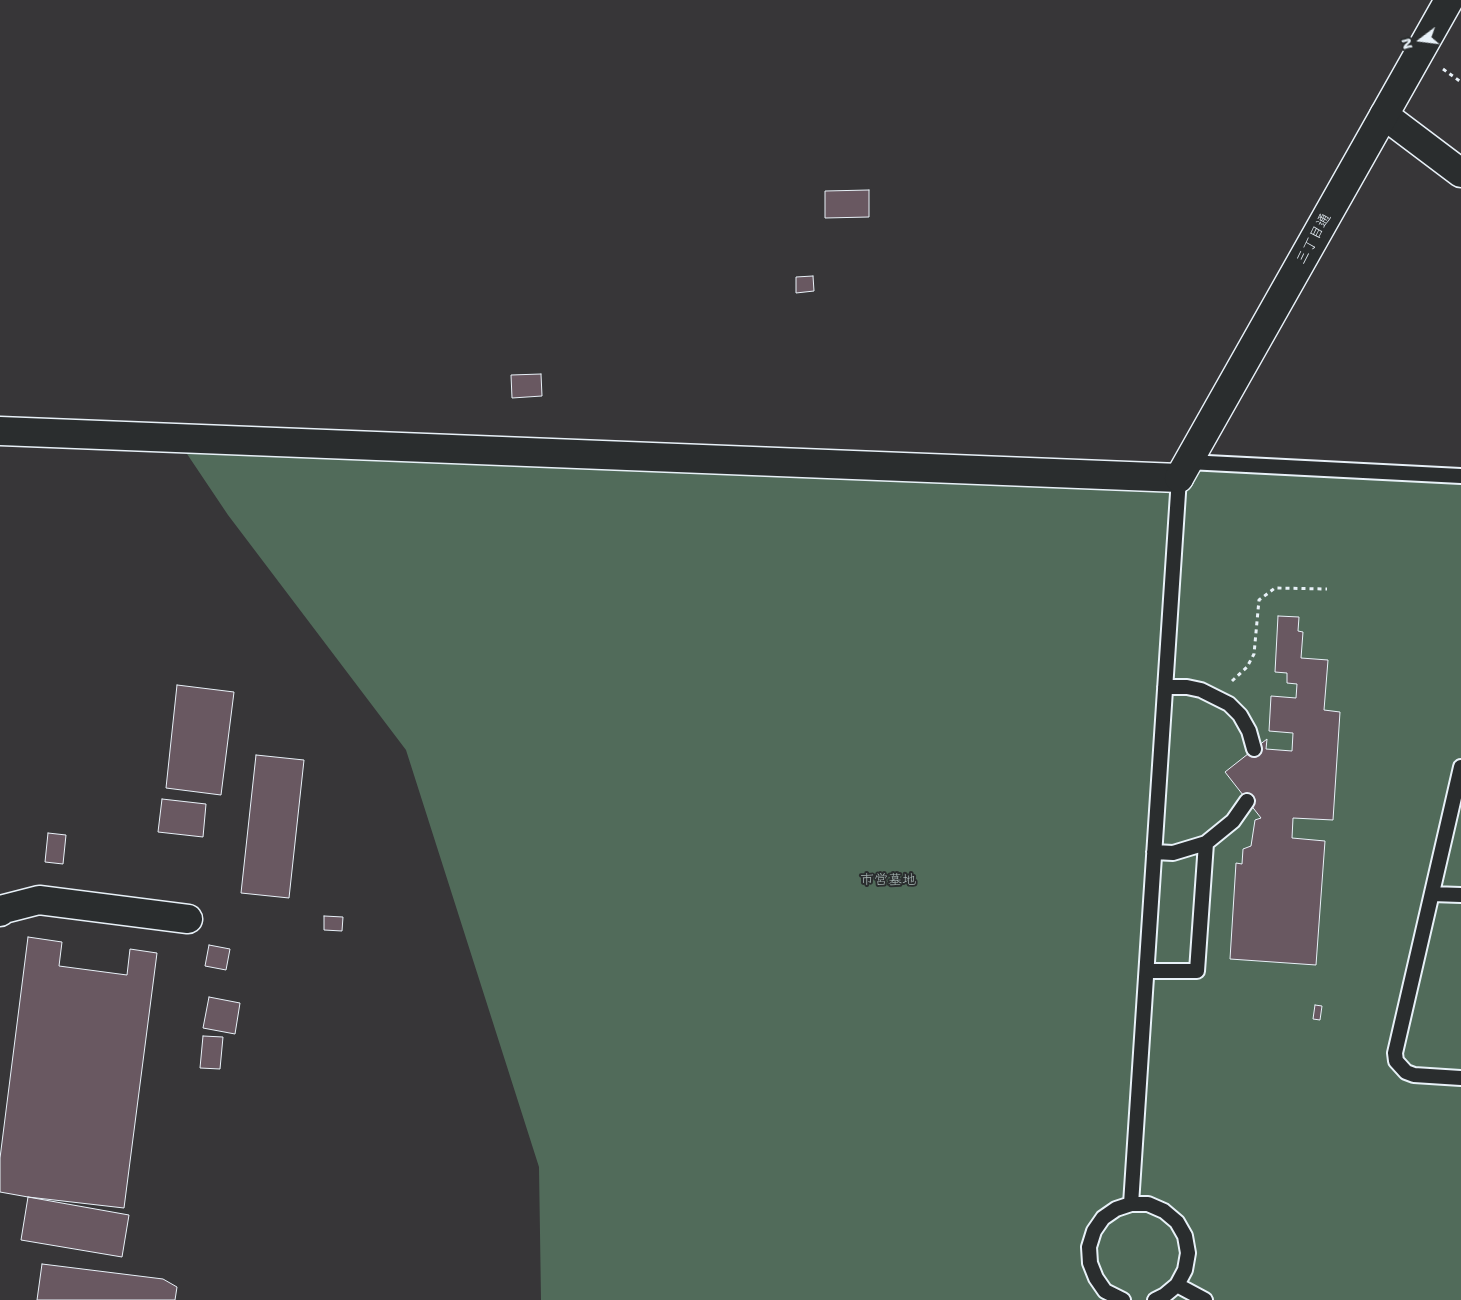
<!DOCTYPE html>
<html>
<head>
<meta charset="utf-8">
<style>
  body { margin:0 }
  #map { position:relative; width:1461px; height:1300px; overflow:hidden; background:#373638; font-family:"Shantell Sans",sans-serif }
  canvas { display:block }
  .north { position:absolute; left:1396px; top:15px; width:50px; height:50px; -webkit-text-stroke:4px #2a2d2e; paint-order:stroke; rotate:255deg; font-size:14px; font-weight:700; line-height:20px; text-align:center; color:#e8f1f8 }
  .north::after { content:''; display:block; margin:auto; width:18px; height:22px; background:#e8f1f8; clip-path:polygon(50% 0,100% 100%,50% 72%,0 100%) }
</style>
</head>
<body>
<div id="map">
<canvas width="1461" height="1300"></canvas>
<div class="north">N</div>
</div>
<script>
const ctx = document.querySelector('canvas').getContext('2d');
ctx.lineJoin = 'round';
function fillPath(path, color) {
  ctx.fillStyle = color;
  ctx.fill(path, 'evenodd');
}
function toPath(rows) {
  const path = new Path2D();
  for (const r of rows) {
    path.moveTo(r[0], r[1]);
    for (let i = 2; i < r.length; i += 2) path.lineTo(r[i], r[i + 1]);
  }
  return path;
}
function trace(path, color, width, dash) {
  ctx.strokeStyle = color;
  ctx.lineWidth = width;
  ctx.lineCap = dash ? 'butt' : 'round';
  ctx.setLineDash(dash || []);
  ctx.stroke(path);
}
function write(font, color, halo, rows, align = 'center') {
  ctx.font = font + ' "Shantell Sans","Klee One",sans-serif';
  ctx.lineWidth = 4;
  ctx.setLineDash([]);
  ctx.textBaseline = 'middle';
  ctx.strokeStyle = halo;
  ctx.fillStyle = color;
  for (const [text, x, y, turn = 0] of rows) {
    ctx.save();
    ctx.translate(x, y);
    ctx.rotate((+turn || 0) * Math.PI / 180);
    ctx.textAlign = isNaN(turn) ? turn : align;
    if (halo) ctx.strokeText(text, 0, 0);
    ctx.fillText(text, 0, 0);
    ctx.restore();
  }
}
fillPath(toPath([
  [181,445,1461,475,1461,1300,541,1300,539,1167,406,750,228,515]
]), '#516b5a');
const building = toPath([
  [869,190,869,217,825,218,825,191,869,190],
  [813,276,814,291,796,293,796,277,813,276],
  [541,374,542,396,512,398,511,375,541,374],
  [1278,616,1299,617,1298,631,1303,632,1301,658,1328,660,1324,710,1340,712,1333,820,1293,818,1292,838,1325,841,1316,965,1230,959,1236,863,1242,864,1243,849,1251,846,1255,820,1261,818,1225,772,1267,739,1266,749,1292,751,1293,733,1269,731,1271,696,1296,698,1297,684,1287,683,1287,673,1275,672,1278,616],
  [177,685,234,692,221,795,166,788,177,685],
  [256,755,304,760,289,898,241,893,256,755],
  [162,799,206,804,203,837,158,832,162,799],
  [48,833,66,835,63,864,45,862,48,833],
  [324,916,343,917,342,931,324,930,324,916],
  [28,937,62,942,59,966,127,975,130,949,157,953,124,1208,28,1197,0,1192,0,1158,28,937],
  [209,945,230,949,226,970,205,966,209,945],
  [209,997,240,1003,235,1034,203,1028,209,997],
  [1315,1005,1322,1006,1320,1020,1313,1019,1315,1005],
  [203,1036,223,1037,220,1069,200,1068,203,1036],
  [28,1197,129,1215,122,1257,21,1240,28,1197],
  [42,1264,163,1279,177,1287,175,1300,37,1300,42,1264]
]);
fillPath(building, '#695861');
trace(building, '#e8f1f8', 1);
const service = toPath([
  [1188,462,1461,476],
  [1165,687,1187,687,1201,690,1229,704,1240,715,1249,731,1254,749],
  [1461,767,1395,1053,1396,1061,1406,1072,1414,1075,1461,1078],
  [1154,852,1173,853,1206,843],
  [1432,894,1461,895],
  [1147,971,1197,971,1206,843,1233,821,1247,801],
  [1131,1204,1179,478],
  [1177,1285,1205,1300],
  [1123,1300,1105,1291,1096,1278,1090,1263,1089,1247,1094,1231,1103,1218,1116,1209,1131,1204,1148,1204,1164,1211,1177,1222,1185,1236,1188,1253,1185,1270,1177,1285,1165,1295,1155,1300]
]);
const minor = toPath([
  [1384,115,1461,173],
  [0,431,1179,478],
  [0,912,4,909,39,900,188,919]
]);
const tertiary = toPath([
  [1179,478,1449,0]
]);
trace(service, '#e8f1f8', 18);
trace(minor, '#e8f1f8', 31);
trace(tertiary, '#e8f1f8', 31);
trace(toPath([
  [1443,69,1461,82],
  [1232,681,1247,667,1254,654,1259,600,1275,588,1327,589]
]), '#e8f1f8', 3, [4, 4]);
trace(service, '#2a2d2e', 14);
trace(minor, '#2a2d2e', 28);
trace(tertiary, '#2a2d2e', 28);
write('14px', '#e8f1f8', '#2a2d2e', [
  ["三丁目通",1314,239,-61]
]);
write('14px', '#acbbb9', '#2a2d2e', [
  ["市営墓地",888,880]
]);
</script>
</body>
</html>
